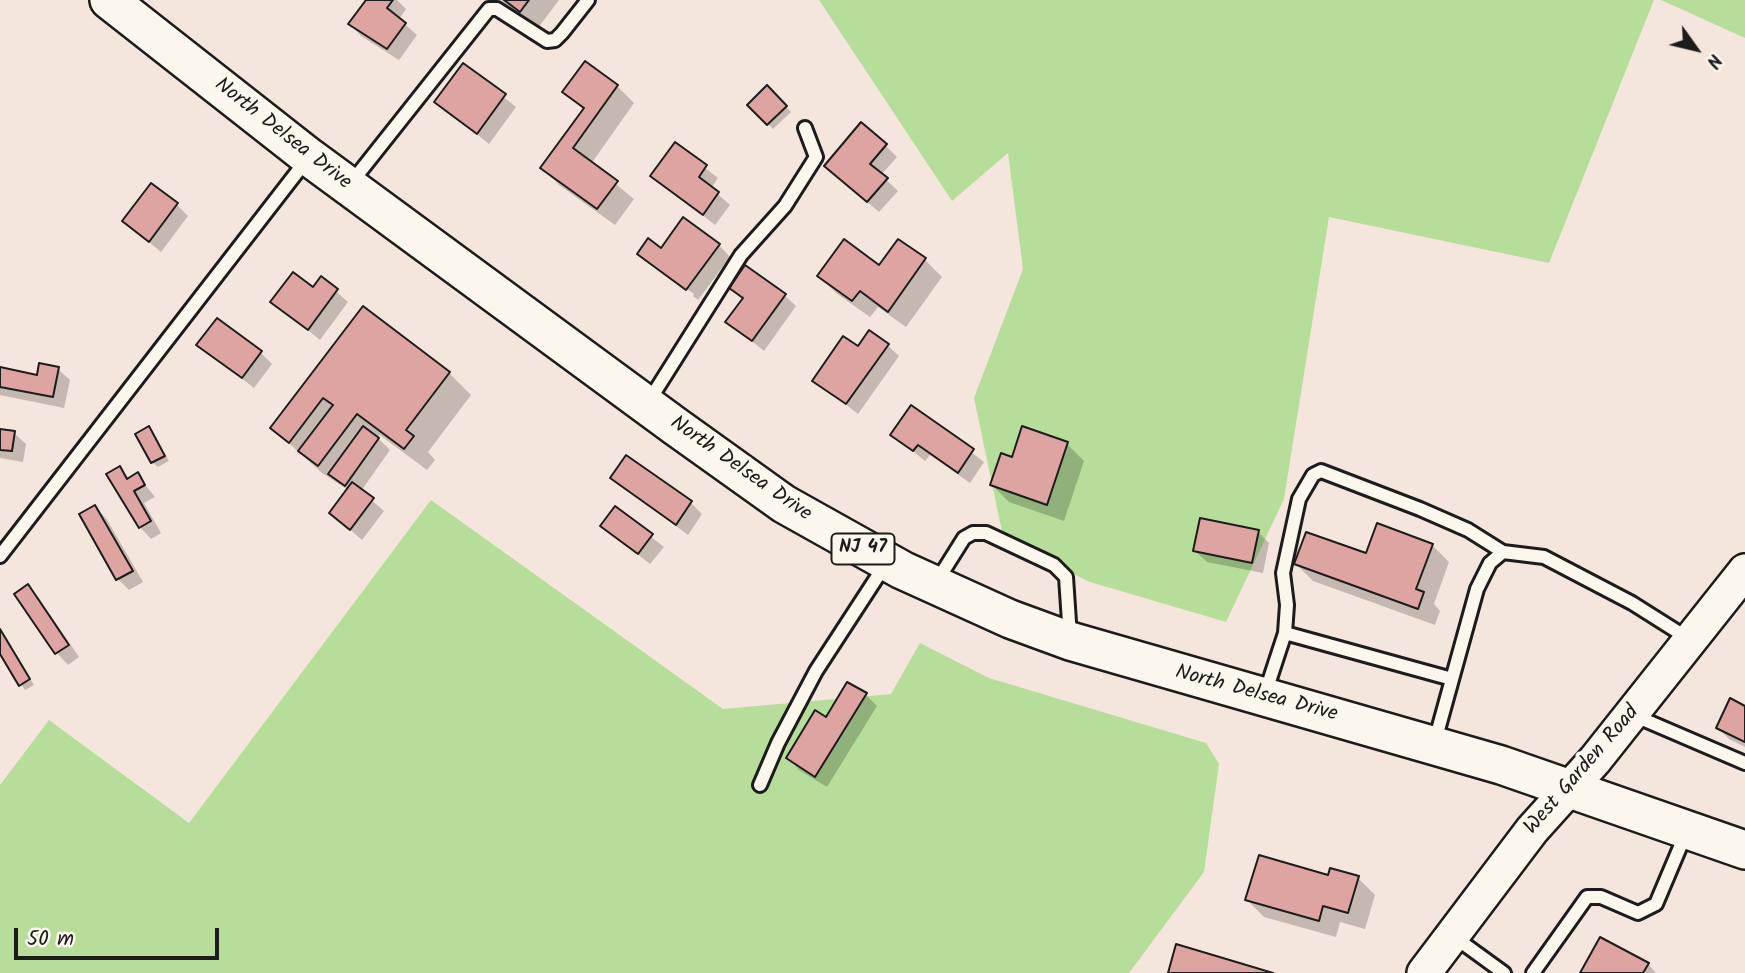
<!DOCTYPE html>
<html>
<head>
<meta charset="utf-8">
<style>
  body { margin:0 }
  #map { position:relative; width:1745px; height:973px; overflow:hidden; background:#f5e6dd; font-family:Kalam,sans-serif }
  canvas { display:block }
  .north { position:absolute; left:1661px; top:14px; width:70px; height:70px; -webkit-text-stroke:5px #fbf7ec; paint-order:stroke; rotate:124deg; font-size:19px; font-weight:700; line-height:28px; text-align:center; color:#1c1c1c }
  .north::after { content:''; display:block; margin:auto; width:24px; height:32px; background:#1c1c1c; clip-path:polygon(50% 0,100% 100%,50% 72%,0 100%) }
  .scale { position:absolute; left:14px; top:928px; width:205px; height:32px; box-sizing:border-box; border:4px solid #1c1c1c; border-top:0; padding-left:9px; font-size:21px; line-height:24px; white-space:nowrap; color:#1c1c1c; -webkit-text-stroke:5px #fbf7ec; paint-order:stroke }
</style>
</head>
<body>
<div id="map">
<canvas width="1745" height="973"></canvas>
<div class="north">N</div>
<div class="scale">50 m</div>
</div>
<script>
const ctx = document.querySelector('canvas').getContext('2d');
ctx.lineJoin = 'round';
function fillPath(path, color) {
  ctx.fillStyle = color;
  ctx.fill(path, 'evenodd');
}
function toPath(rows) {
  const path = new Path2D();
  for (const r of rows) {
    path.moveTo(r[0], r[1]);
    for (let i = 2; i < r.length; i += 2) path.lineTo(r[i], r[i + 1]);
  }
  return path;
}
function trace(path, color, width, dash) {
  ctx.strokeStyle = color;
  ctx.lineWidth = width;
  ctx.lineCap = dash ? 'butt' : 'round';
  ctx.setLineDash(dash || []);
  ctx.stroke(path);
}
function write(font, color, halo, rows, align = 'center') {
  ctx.font = font + ' Kalam,sans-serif';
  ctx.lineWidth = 7;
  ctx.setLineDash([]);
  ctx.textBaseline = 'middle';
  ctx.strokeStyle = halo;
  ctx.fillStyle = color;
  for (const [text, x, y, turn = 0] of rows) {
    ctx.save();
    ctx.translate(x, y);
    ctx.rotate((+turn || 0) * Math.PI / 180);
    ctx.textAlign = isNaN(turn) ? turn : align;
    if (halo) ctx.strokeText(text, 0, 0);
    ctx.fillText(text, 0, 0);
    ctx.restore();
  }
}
fillPath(toPath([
  [819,0,1654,0,1549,263,1329,217,1284,499,1226,622,1090,582,1004,541,974,398,1023,269,1008,153,952,201],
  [1661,0,1745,0,1745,38],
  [431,500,723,709,891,694,920,643,989,678,1206,743,1219,764,1204,872,1129,973,0,973,0,785,49,720,189,823]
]), '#b6de9a');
fillPath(toPath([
  [368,0,397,0,406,9,399,19,417,35,399,60,361,36,350,24],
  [501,0,559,0,538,28],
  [585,64,617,86,634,103,591,164,634,199,615,225,559,185,542,168,584,110,565,92],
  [463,65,516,107,489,144,437,102],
  [767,87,791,112,773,129,749,105],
  [675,145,718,178,711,188,730,205,715,225,653,176],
  [886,146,897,157,881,175,898,191,879,212,838,177],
  [176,204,188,216,161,252,124,221],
  [719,245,730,257,698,300,693,296,694,294,639,254],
  [925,260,942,277,906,327,878,307,870,317,836,293,819,276],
  [321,278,348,302,320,340,273,302,313,289],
  [731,288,784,295,796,306,764,351,728,322,743,300],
  [363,308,449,373,471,395,428,452,435,460,427,470,380,435,378,438,390,450,361,491,384,511,362,540,331,513,348,490,322,473,272,428],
  [199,345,261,353,272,364,254,388],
  [887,345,899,356,858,414,815,380,858,349],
  [0,369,39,377,58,369,70,380,64,408,0,395],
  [912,407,984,462,970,483,930,455,925,461,893,435],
  [149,428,169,461,158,467,152,462],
  [1023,428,1067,444,1084,461,1064,521,1009,502,992,485,1013,459],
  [0,431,14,433,26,444,23,462,0,458],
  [119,468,130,479,137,475,155,497,144,503,161,533,151,539,140,527],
  [612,478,691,503,702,514,688,535],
  [95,507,106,518,143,582,129,590,118,579],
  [615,508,664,547,650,564,602,526],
  [1258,532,1269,543,1263,573,1207,562,1195,551],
  [1432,545,1449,562,1434,604,1440,611,1435,625,1313,581,1296,564],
  [28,587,39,598,79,657,68,665,57,653,17,594],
  [0,629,34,685,25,690,0,650],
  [866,695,877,706,827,787,799,770,788,758,826,719],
  [1745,708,1745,747,1729,739,1718,728],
  [1329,877,1358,878,1375,895,1365,929,1340,922,1336,937,1264,917,1247,900],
  [1648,964,1656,973,1582,973]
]), '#0003');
const building = toPath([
  [366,0,393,0,387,8,406,23,387,49,348,24,366,0],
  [504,0,529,0,520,12,504,0],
  [585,61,618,85,573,148,618,181,597,209,540,168,584,108,562,92,585,61],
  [463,63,506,94,477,134,434,102,463,63],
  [767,85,787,106,767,125,747,105,767,85],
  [861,122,887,144,870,164,888,178,867,202,824,166,861,122],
  [675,142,707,165,699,177,719,192,703,215,650,176,675,142],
  [151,183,178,203,149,242,122,221,151,183],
  [683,217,720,244,686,290,637,254,648,238,661,248,683,217],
  [844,239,879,265,898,239,926,258,888,312,860,291,852,301,817,276,844,239],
  [745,265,786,294,752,341,725,322,743,298,729,288,745,265],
  [293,272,313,287,321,276,338,289,308,330,270,302,293,272],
  [363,306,450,372,406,430,414,436,404,449,357,414,318,466,298,451,333,405,323,398,289,443,270,428,363,306],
  [217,318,262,351,242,378,196,345,217,318],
  [869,330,889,344,846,404,812,381,843,336,858,346,869,330],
  [39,363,59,367,53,397,0,387,0,367,37,375,39,363],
  [911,405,974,449,958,473,918,445,913,451,890,435,911,405],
  [149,426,165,456,151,463,135,434,149,426],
  [363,426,379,438,345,486,328,474,363,426],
  [1022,426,1068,442,1047,505,990,485,1001,453,1012,457,1022,426],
  [0,429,15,431,12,451,0,450,0,429],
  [626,455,692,501,676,525,610,478,626,455],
  [120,466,127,479,138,472,145,485,134,491,151,521,139,528,106,474,120,466],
  [352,482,374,498,350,530,329,513,352,482],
  [95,505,133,571,116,580,79,514,95,505],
  [615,506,653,534,638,554,600,526,615,506],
  [1200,518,1259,530,1252,563,1193,551,1200,518],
  [1377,523,1433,544,1416,589,1424,592,1418,609,1294,564,1306,532,1366,553,1377,523],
  [28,584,69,645,55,654,14,594,28,584],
  [0,629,30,679,19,686,0,654,0,629],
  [847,682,867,693,815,777,786,758,815,710,826,717,847,682],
  [1730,698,1745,706,1745,742,1716,728,1730,698],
  [1259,855,1328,875,1330,868,1359,876,1348,913,1323,906,1319,921,1245,900,1259,855],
  [1600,937,1649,963,1643,973,1580,973,1600,937],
  [1176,944,1273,973,1168,973,1176,944]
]);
fillPath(building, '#dea4a1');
trace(building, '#1c1c1c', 2);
const service = toPath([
  [351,183,489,9,497,9,547,41,555,40,562,33,588,0],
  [649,401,741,255,785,206,816,157,805,128],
  [0,556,308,158],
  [937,581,964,538,973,533,986,533,1054,565,1066,577,1070,637],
  [1285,633,1452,679],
  [1265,694,1285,633,1287,605,1283,573,1299,499,1313,475,1321,471,1420,509,1468,530,1503,552],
  [1633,715,1745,763],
  [1435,741,1477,589,1490,563,1503,552,1544,557,1632,603,1689,639],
  [760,785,778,743,816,671,885,565],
  [1453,936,1504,973],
  [1533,973,1587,897,1601,897,1638,913,1656,904,1686,833]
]);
const secondary = toPath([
  [1424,973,1532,830,1595,760,1745,571]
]);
const primary = toPath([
  [109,0,309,157,675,426,784,504,902,570,1010,619,1070,641,1501,765,1745,850]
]);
trace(service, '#1c1c1c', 18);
trace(secondary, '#1c1c1c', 38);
trace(primary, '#1c1c1c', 42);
trace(service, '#fbf7ec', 12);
trace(secondary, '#fbf7ec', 33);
trace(primary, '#fbf7ec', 37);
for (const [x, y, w] of [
  [863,549,63]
]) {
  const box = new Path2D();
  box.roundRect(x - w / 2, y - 15.5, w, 31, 5);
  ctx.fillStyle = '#fbf7ec';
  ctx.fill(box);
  trace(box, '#1c1c1c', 2);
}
write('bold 19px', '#1c1c1c', null, [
  ["NJ 47",863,549]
]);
write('21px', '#1c1c1c', '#fbf7ec', [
  ["North Delsea Drive",282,135,38],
  ["North Delsea Drive",740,470,35],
  ["North Delsea Drive",1256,695,15],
  ["West Garden Road",1583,771,-49]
]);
</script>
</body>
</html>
